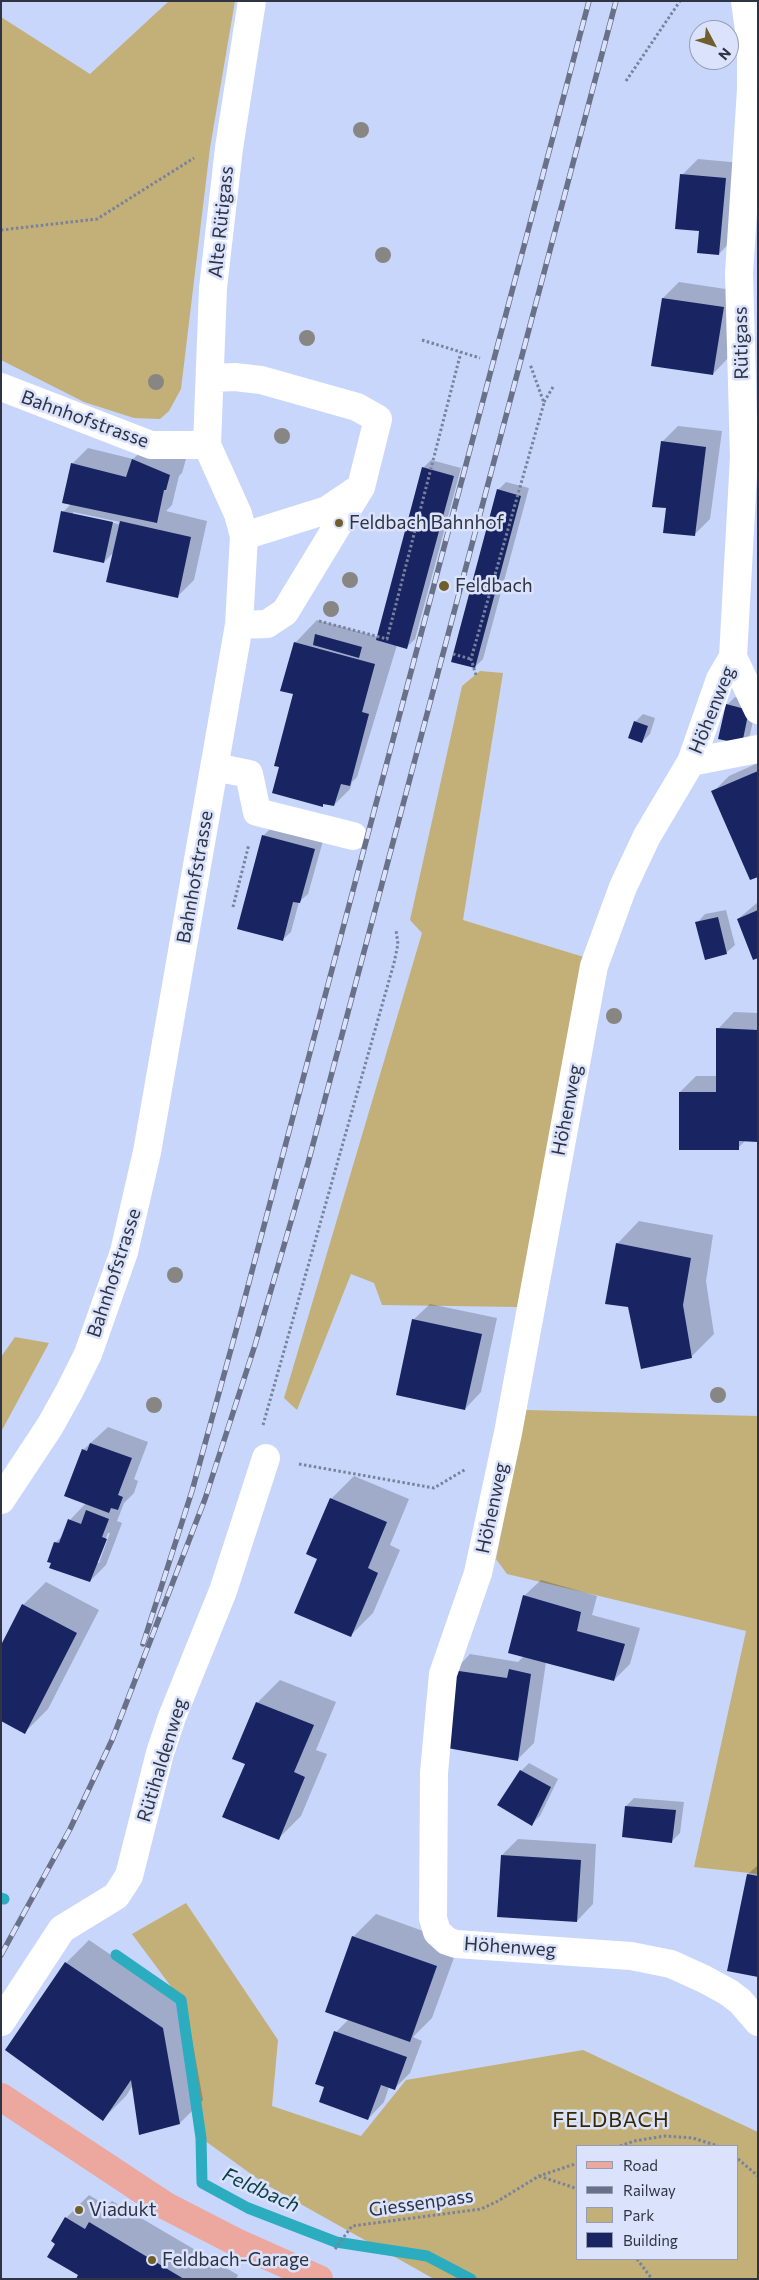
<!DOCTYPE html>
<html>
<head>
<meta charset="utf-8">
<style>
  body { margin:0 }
  #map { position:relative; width:759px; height:2280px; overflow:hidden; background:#c8d6fc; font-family:Commissioner,sans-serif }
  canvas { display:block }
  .frame { position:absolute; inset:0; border:2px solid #2f3444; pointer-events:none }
  .legend { position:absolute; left:576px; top:2145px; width:162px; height:115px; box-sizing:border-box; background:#dae3fb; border:1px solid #969db2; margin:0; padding:6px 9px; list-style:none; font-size:15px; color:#2f3444 }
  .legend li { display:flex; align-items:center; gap:10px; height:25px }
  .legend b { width:25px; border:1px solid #969db2 }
  .north { position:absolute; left:689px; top:20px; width:50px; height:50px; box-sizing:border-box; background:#dae3fb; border:1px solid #969db2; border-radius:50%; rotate:130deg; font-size:14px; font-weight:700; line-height:20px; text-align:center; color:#2f3444 }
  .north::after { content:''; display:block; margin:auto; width:18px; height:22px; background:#705e2c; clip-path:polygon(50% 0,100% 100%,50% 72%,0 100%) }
</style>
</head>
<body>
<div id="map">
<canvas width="759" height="2280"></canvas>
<div class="frame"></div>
<ul class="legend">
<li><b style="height:6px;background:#eca89e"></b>Road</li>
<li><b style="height:6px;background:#697189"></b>Railway</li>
<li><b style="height:14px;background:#c3af78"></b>Park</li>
<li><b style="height:14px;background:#182562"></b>Building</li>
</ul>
<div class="north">N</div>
</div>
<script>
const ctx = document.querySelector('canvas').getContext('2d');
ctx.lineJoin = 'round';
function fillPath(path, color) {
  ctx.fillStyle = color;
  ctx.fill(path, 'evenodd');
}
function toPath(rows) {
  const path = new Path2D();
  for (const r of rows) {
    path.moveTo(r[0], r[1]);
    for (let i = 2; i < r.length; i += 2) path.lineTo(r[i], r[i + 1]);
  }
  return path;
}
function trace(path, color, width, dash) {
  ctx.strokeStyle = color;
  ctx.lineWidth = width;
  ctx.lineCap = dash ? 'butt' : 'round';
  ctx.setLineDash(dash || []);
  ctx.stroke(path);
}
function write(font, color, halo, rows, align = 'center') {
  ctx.font = font + ' Commissioner,sans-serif';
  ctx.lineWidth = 5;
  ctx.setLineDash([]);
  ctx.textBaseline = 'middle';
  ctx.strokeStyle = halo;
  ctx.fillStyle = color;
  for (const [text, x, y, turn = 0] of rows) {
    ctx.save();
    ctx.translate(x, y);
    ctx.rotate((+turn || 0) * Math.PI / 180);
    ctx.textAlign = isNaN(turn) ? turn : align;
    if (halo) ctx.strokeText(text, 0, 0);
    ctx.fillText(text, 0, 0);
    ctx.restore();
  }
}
fillPath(toPath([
  [169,1,235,1,210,148,181,389,169,411,160,419,134,418,84,402,1,360,1,17,90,74],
  [480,671,503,673,463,920,587,958,518,1307,382,1305,374,1283,351,1274,297,1410,284,1398,422,933,410,920,462,686],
  [15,1337,49,1343,1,1432,1,1357],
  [526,1410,758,1416,758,1874,694,1867,746,1631,507,1574,496,1559],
  [186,1903,278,2040,272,2106,361,2136,406,2080,583,2050,758,2132,758,2279,434,2279,265,2184,201,2138,181,2000,132,1934],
  [738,2146,738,2259,578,2259,578,2146]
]), '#c3af78');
fillPath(toPath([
  [698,159,742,163,735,237,719,254,701,230,682,175],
  [679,282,739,291,729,357,713,374,663,298],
  [678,426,722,431,710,519,694,535,667,507,662,442],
  [149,444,186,459,182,473,179,476,172,505,166,511,207,521,194,580,178,596,114,552,104,562,63,512,71,504,72,464,88,448,133,459],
  [73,512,120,522,119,524,73,515],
  [431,460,461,468,415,639,407,647,397,645,357,777,352,782,350,789,334,805,325,803,322,805,281,767,295,693,295,643,317,620,378,637,423,468],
  [506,482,529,488,483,659,475,667,498,490],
  [735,697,757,702,750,735,741,743,727,705],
  [643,714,655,718,650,734,642,742,635,722],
  [758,763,758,875,713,792,729,776],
  [272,827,323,841,308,894,299,902,291,932,282,940,264,835],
  [758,902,758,956,738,919],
  [726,910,735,945,726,953,697,923,705,914],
  [734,1012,758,1013,758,1140,746,1140,738,1148,680,1092,696,1076,717,1076,718,1029],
  [639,1221,713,1235,706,1281,714,1334,691,1357,617,1244],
  [430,1304,497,1318,481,1392,465,1409,413,1320],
  [108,1427,148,1442,134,1479,138,1481,134,1493,124,1503,117,1521,122,1523,106,1565,90,1581,55,1543,64,1534,70,1520,86,1503,83,1450],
  [108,1533,110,1533,99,1563,96,1563],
  [354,1476,409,1499,390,1545,400,1550,373,1613,351,1635,318,1558,331,1499],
  [541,1580,597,1596,592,1615,640,1628,630,1664,614,1680,546,1662,534,1743,518,1759,454,1671,470,1654,518,1662,524,1656,524,1596],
  [46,1582,99,1610,48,1709,25,1732,23,1605],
  [280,1680,336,1702,316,1750,327,1754,301,1816,278,1839,246,1764,234,1758,258,1702],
  [529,1763,558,1779,540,1816,532,1824,521,1771],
  [634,1798,684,1802,680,1833,672,1841,626,1806],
  [518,1839,596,1844,593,1904,577,1921,502,1855],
  [758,1865,758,1976,748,1874],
  [376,1914,459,1944,432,2018,413,2037,422,2041,410,2073,394,2089,389,2087,384,2102,368,2119,326,2086,336,2032,349,2019,353,1937],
  [89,1940,186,2006,203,2100,180,2123,140,2134,133,2085,126,2096,103,2119,66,1963],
  [89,2195,107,2206,112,2201,238,2275,236,2279,78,2279,80,2275,57,2243,66,2218]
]), '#0003');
trace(toPath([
  [1,1898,4,1899],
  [116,1955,181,2000,201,2138,202,2183,248,2208,336,2242,427,2256,471,2279]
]), '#2cacbf', 11);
fillPath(toPath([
  [680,174,726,178,719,255,697,253,699,231,675,229],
  [662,298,724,307,713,375,651,366],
  [661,441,706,447,695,536,663,533,666,508,652,507],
  [132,459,170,475,166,490,164,490,157,523,62,503,71,463,126,477],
  [422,467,454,476,407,649,376,640],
  [497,489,521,496,475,668,451,662],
  [61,511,113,522,104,563,53,552],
  [120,521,191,537,178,598,106,582],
  [315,634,362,647,359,658,313,645],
  [294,642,375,664,362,712,369,714,350,786,341,784,334,806,323,804,323,807,272,793,279,767,274,766,293,694,280,691],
  [726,704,749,710,742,744,718,739],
  [634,721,648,726,642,743,628,738],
  [758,771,758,877,750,880,711,791],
  [262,835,315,849,300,903,293,902,283,941,237,929],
  [758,910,758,958,753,960,737,919],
  [718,917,727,954,705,960,695,922],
  [716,1028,758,1030,758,1142,739,1141,739,1150,679,1150,679,1092,716,1092],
  [616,1243,691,1258,683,1305,692,1358,641,1369,628,1307,605,1304],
  [412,1319,482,1334,465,1410,396,1395],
  [90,1443,132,1458,118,1495,123,1497,118,1510,111,1508,109,1513,64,1496,82,1449,87,1451],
  [330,1498,387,1522,368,1568,378,1573,351,1637,294,1613,317,1559,306,1554],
  [86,1510,109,1519,102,1537,107,1539,90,1582,49,1568,51,1563,47,1562,54,1542,59,1543,68,1519,81,1524],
  [523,1595,581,1612,577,1631,625,1644,614,1681,508,1653],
  [22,1604,77,1633,25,1734,1,1721,1,1645],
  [509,1669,531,1674,518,1761,442,1747,452,1670,507,1678],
  [256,1702,314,1725,294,1772,305,1777,279,1840,222,1817,245,1764,232,1759],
  [520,1770,551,1787,532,1826,497,1805],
  [625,1806,676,1810,672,1843,622,1837],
  [501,1855,581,1860,577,1922,497,1917],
  [747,1874,758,1876,758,1977,727,1971],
  [352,1936,437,1966,410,2042,325,2012],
  [65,1962,163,2028,180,2124,139,2135,131,2080,103,2121,5,2050],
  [334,2031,407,2057,395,2090,381,2085,368,2120,319,2102,324,2087,315,2084],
  [65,2217,85,2229,89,2222,184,2279,76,2279,78,2275,47,2257,55,2244,51,2241]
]), '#182562');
trace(toPath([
  [626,81,680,1],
  [1,230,97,219,194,158],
  [422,340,480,358],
  [544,402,553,387],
  [319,621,387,639,461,352],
  [453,654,471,659],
  [476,675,471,659,544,403,530,364],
  [233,907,249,844],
  [263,1425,394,963,398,944,396,930],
  [299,1464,434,1488,466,1469],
  [620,2146,634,2141,665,2136,693,2138,718,2146],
  [738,2159,758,2176],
  [539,2176,578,2189],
  [335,2249,352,2226,481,2209,498,2201,539,2176,578,2163],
  [637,2259,652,2279]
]), '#79829d', 3, [2.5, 2.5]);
trace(toPath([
  [745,1,751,45,751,90,739,273,744,457,733,657,758,710],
  [210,378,235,377,261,380,357,407,378,419,361,487,285,612,267,624,239,625],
  [1,387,151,445,207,445],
  [244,536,327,510,355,491],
  [733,657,720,679,691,762,647,836,623,887,594,966,508,1433,478,1573,443,1674,434,1773,433,1918,437,1932,447,1941,456,1944,631,1956,671,1964,704,1979,728,1992,740,2001,758,2022],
  [691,762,758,749],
  [215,767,249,774,257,812,353,836],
  [1,1500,50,1426,70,1390,88,1354,124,1252,147,1152,239,625,244,536,238,514,207,445,213,288,229,148,252,1],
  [1,2022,62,1929,116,1896,129,1876,160,1753,172,1717,223,1591,266,1458]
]), '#fff', 28);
trace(toPath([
  [1,2097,166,2206,236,2242,319,2279]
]), '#eca89e', 28);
const rail = toPath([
  [143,1644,192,1491,239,1320,589,1],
  [1,1955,70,1829,112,1740,205,1499,255,1345,308,1163,616,1]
]);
trace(rail, '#697189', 5.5);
trace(rail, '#dae3fb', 4, [11]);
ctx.fillStyle = '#878683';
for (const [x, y] of [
  [361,130],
  [383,255],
  [307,338],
  [156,382],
  [282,436],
  [350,580],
  [331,609],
  [614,1016],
  [175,1275],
  [718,1395],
  [154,1405]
]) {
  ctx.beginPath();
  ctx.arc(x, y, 8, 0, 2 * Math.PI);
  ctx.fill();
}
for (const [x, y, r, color] of [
  [339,523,5,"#705e2c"],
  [444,586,6,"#705e2c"],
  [79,2210,5,"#705e2c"],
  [152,2260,5,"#705e2c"]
]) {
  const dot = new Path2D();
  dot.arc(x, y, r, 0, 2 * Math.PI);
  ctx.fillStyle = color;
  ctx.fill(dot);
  trace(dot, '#dae3fb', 2);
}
write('19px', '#2f3444', '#dae3fb', [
  ["Alte Rütigass",221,222,-84],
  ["Rütigass",741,343,-91],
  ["Bahnhofstrasse",85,419,20],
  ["Höhenweg",712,710,-68],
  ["Bahnhofstrasse",195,877,-80],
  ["Höhenweg",567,1110,-79],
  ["Bahnhofstrasse",114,1273,-72],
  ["Höhenweg",492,1508,-78],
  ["Rütihaldenweg",162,1760,-73],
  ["Höhenweg",510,1947,4],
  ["Giessenpass",421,2203,-8]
]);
write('19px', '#2f3444', '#dae3fb', [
  ["Feldbach Bahnhof",349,523],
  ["Feldbach",455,586],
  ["Viadukt",89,2210],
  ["Feldbach-Garage",162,2260]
], 'left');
write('italic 20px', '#0b424a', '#dae3fb', [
  ["Feldbach",261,2190,24]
]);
ctx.letterSpacing = '1px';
write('21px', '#352800', '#dae3fb', [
  ["FELDBACH",611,2120]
]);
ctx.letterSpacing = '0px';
</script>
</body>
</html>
